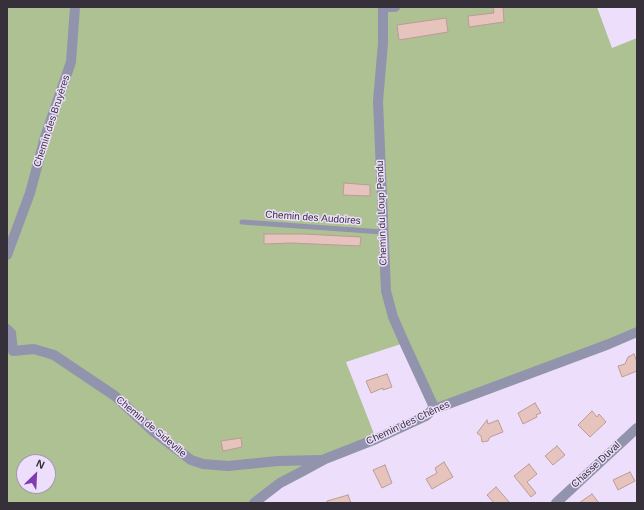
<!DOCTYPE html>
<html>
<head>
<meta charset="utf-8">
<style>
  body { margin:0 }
  #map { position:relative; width:644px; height:510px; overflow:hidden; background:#eddffb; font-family:Helvetica,sans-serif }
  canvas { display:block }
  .frame { position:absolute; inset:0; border:8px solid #36303b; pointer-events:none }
  .north { position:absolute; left:16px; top:454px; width:40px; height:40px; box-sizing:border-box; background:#eddffb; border:1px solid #a499ae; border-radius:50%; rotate:24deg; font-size:11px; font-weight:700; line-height:16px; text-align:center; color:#36303b }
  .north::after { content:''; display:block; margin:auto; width:14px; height:18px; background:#803baf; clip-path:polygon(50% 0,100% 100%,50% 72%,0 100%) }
</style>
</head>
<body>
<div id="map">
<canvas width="644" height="510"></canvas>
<div class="frame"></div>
<div class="north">N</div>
</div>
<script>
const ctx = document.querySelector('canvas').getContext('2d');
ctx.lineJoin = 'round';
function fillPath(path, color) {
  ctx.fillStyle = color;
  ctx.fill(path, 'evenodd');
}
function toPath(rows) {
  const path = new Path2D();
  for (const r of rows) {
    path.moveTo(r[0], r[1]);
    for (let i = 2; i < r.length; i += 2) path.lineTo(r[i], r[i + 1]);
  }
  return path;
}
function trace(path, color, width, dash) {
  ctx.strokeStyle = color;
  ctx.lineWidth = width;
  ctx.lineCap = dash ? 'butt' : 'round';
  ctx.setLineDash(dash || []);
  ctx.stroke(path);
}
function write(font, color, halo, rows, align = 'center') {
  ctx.font = font + ' Helvetica,sans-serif';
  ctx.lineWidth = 3;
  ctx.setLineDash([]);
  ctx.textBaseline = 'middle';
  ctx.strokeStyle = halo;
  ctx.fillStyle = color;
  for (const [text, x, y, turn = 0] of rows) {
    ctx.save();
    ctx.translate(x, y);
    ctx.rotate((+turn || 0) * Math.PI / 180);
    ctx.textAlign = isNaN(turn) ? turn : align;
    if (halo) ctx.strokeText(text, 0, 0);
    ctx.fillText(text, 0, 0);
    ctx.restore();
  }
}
fillPath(toPath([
  [7,7,597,7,612,48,637,38,637,332,432,410,404,343,346,362,376,439,325,459,254,503,7,503],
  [24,462,48,462,48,486,24,486]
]), '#adc193');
const building = toPath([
  [493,7,503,7,504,22,469,27,468,16,494,13,493,7],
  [446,18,448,32,399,40,397,25,446,18],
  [344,183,370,185,370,196,343,195,344,183],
  [264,234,303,234,361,237,360,246,291,243,264,244,264,234],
  [634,354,637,362,637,371,622,377,618,366,625,364,628,357,634,354],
  [387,374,392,387,383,390,383,388,371,393,366,381,387,374],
  [535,403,541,413,536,415,537,417,523,424,518,413,535,403],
  [592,411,597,417,599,414,606,422,590,437,578,425,592,411],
  [487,420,488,424,498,420,503,432,490,437,488,441,482,442,481,436,477,433,487,420],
  [241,438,242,447,223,451,221,441,241,438],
  [557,446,565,455,553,465,545,456,557,446],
  [444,462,453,477,432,489,426,479,437,473,435,468,444,462],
  [529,464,537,474,527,482,536,493,531,497,514,476,529,464],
  [385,465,392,483,382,488,373,470,385,465],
  [630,472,635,481,618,490,613,480,630,472],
  [496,487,510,503,494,503,487,495,496,487],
  [592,494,599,503,579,503,592,494],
  [348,495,351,503,327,503,327,501,348,495]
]);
fillPath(building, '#e6c4bd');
trace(building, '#bb9b94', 1);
trace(toPath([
  [242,222,383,232]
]), '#9293ac', 5);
trace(toPath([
  [383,7,383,43,378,101,386,291,393,317,404,342,433,405,432,410],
  [383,7,395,7],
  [7,255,30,193,45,137,71,62,75,7],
  [7,329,11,333,13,351,34,349,54,355,115,396,154,432,191,460,203,464,228,466,278,461,321,460],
  [254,503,280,483,301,472,325,459,376,439,426,416,432,410,609,344,637,332],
  [556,503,637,428]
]), '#9293ac', 10);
write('10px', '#36303b', '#eddffb', [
  ["Chemin des Bruyères",52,121,-72],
  ["Chemin du Loup Pendu",382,213,-92],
  ["Chemin des Audoires",313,218,4],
  ["Chemin des Chênes",408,423,-25],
  ["Chemin de Sideville",151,427,40],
  ["Chasse Duval",596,465,-43]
]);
</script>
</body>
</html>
